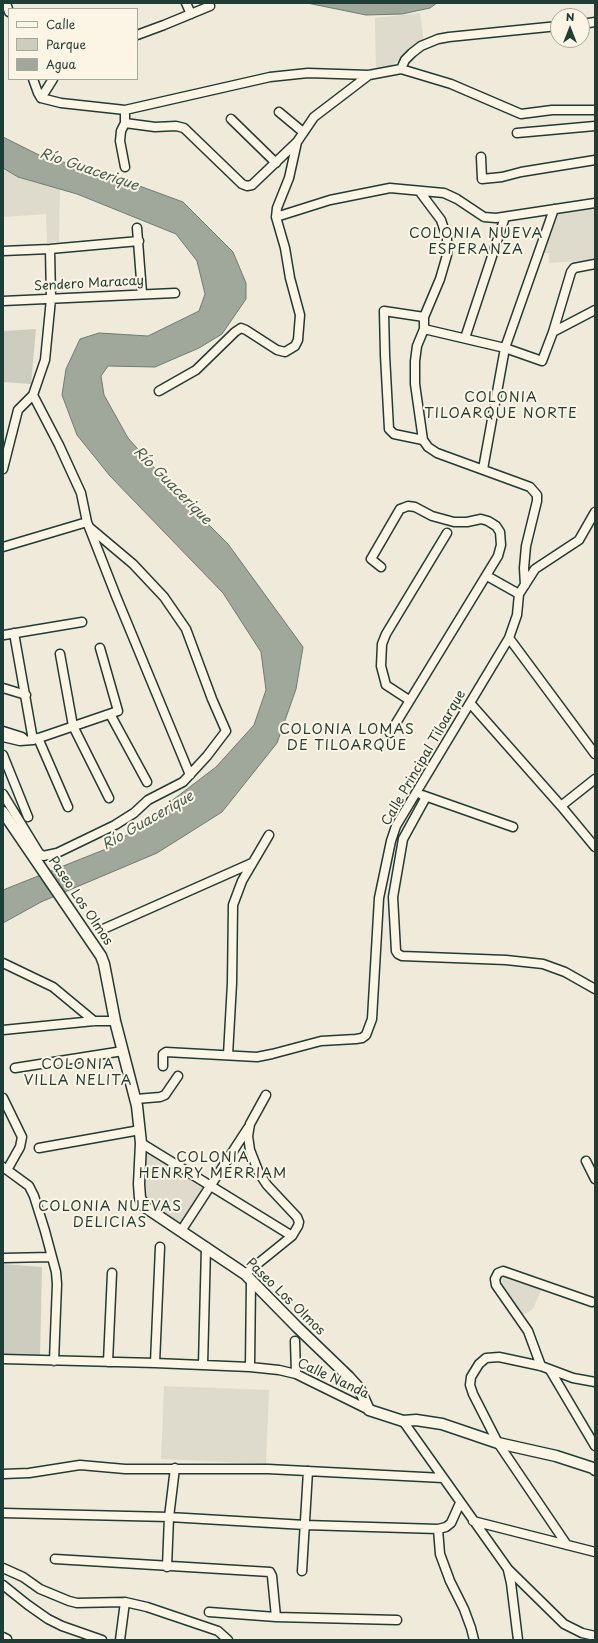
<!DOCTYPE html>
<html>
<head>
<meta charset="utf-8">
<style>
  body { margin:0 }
  #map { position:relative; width:598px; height:1643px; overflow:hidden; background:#efeada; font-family:"Playpen Sans",sans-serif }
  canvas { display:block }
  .frame { position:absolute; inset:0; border:4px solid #1f3d34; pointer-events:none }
  .legend { position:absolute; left:8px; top:8px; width:130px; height:72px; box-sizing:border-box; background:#fcf5e5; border:1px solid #a4ab9e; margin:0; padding:5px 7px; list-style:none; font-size:12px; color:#1f3d34 }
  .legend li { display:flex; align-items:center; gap:8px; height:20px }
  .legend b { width:20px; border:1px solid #a4ab9e }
  .north { position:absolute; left:550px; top:8px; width:40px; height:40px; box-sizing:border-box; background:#fcf5e5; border:1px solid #a4ab9e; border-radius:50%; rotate:0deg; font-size:11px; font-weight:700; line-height:16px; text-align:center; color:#1f3d34 }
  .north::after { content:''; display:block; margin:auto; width:14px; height:18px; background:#1f3d34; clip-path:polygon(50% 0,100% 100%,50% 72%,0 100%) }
</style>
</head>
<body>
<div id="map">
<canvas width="598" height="1643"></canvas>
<div class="frame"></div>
<ul class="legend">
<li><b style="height:5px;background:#fcf5e5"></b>Calle</li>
<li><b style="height:11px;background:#cccdbf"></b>Parque</li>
<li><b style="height:11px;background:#9fa89a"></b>Agua</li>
</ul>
<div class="north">N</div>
</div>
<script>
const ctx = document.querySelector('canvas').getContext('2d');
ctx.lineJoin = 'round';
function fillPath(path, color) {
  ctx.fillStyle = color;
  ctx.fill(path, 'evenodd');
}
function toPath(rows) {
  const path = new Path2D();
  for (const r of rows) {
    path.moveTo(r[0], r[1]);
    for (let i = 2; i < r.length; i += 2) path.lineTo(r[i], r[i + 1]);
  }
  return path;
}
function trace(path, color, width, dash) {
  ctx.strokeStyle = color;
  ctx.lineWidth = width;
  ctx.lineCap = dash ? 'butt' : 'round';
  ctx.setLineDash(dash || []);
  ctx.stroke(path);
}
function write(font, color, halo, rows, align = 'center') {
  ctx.font = font + ' "Playpen Sans",sans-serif';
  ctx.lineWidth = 4;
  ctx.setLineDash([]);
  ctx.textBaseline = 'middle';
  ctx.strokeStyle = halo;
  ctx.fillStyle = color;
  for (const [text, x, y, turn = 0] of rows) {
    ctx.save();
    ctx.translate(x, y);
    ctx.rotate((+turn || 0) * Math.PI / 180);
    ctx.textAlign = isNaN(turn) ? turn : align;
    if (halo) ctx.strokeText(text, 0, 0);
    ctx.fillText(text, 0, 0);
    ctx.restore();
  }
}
fillPath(toPath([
  [420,13,424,43,389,67,376,69,375,18],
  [3,168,18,177,60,189,59,242,47,243,46,214,3,217],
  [595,208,595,260,549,263,549,253,538,253,554,211],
  [144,1148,206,1186,180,1227,147,1204,143,1195],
  [502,1274,542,1288,533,1309,520,1317,498,1281],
  [164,1386,269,1390,266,1464,161,1459]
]), '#dedbcc');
fillPath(toPath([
  [36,329,31,384,3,382,4,331],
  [3,1264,42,1267,40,1357,3,1356]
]), '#cccdbf');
const water = toPath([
  [307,3,437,3,430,8,402,14,366,15,307,3],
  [3,137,41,156,107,174,183,202,233,252,246,283,246,299,222,334,199,348,155,367,108,366,101,376,104,395,128,438,175,491,228,544,303,647,296,689,277,743,222,812,157,853,41,902,3,923,3,890,111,847,216,767,254,725,266,690,261,652,223,593,110,476,77,435,62,395,66,369,80,339,99,333,148,336,199,311,205,294,197,261,176,234,77,194,18,177,3,168,3,137]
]);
fillPath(water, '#9fa89a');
trace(water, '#6c7d71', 1);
const minor = toPath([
  [6,3,9,12],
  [186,3,191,14],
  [582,24,595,22],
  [137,35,164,25,210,6],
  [401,69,405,60,412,53,421,46,438,39,449,37,558,26],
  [33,79,38,93,41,98,61,103,125,110,270,77,308,73,369,75,401,69,451,84,521,114,552,110,595,110],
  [41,98,53,79],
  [125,110,125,123,121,131,120,141,125,167],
  [279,112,303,132],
  [231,119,276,163],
  [125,123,155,127,176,126,184,128,242,184,247,186,252,185,297,142,314,117,369,75],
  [517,133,595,126],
  [481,157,482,179,502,177,521,172,595,160],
  [420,192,441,220,447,238,447,255,440,279,424,317,424,329,417,346,415,361,415,384,423,440,428,447,437,453,530,487,537,495,537,501,526,546,524,568,525,585],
  [276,217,330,200,390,188,444,193,457,199,484,217,496,218,595,203],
  [137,228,142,293],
  [3,251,50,249,139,241],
  [3,301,175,293],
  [424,329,505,348,542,361,553,332,571,272,574,268,595,264],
  [553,332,595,310],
  [465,338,505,217],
  [159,391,196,370,235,332,241,328,246,330,277,350,285,352,295,346,298,340,300,315,290,278,285,248,276,217,277,208,289,178,297,142],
  [33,395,59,445,81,493,87,522,116,596,190,775],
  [423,440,394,434,389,429,385,355,384,311,424,317],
  [3,469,18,410,33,395,45,360,51,299,50,249],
  [483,469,505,348,554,209],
  [3,547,87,522],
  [381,567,371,559,400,509,403,508,408,506,415,507,432,516,454,522,467,522,481,519,488,521,496,526,500,532,501,545,498,556,390,733],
  [487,576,519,594],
  [14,633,33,740],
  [4,635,82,622],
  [509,638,595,754],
  [60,654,73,726,109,798],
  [3,688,26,695],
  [409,700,386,685,381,666,382,644,386,634,447,533],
  [470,703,561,806,595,847],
  [110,714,147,782],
  [3,731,22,737,25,740],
  [3,737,20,741,33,740,118,711,100,648],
  [38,738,68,807],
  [3,755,28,817],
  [3,794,39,853,43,856,57,853,115,825,134,813,148,800,183,782,207,756,226,731,212,699,186,629,164,597,133,564,89,527],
  [422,795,513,827],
  [426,797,403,839,393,897,396,951,398,954,402,956,506,960,543,964,565,972,595,989],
  [561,806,595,779],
  [101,930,252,863],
  [3,963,53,987,94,1021],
  [3,1030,94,1021,115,1021],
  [228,1055,232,983,233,905,242,881,269,835],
  [163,1066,163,1054,166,1052,257,1057,272,1054,321,1041,356,1039,362,1038,366,1035,372,1019,379,898,391,841,396,826,509,638,517,615,519,594,535,569,579,540,595,512],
  [15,1068,123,1051],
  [3,1098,22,1137,20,1147,7,1170],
  [136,1099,160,1097,165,1095,178,1076],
  [141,1143,292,1236,298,1226,299,1222,297,1217,267,1185,259,1173,250,1150,248,1136,250,1124,266,1095],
  [39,1148,140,1130],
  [586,1161,595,1179],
  [3,1167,29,1186,34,1196,45,1231,56,1272,57,1284,54,1361],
  [181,1231,248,1128],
  [3,1258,52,1257],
  [245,1274,292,1236],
  [295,1341,296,1374],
  [3,1359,155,1363,250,1367,279,1370,296,1374,369,1410],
  [108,1362,112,1273],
  [155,1363,160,1247],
  [203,1365,206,1247],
  [541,1366,528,1331,496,1285,495,1279,498,1273,503,1271,592,1302],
  [250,1367,251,1280],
  [550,1370,595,1446],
  [403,1421,508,1569,564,1624,582,1633,595,1636],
  [3,1474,29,1473,80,1465,125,1469,268,1469,443,1478],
  [3,1513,169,1517,305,1525,438,1529,446,1527,451,1523,460,1503],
  [473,1521,595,1552],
  [438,1529,440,1554,450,1581,464,1609,471,1628,474,1640],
  [567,1545,498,1443,473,1394,470,1385,471,1377,479,1364,486,1358,499,1357,541,1366,573,1378,595,1382],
  [55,1559,270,1572,272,1576,276,1617],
  [167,1567,169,1517,175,1468],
  [3,1568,23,1577,40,1589,69,1601,77,1603,125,1602,147,1607,218,1631,228,1640],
  [508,1570,511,1583,518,1640],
  [302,1571,308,1471],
  [3,1585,28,1605,48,1619,62,1626,102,1640],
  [209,1612,276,1617,397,1620],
  [3,1637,7,1639],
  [120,1640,125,1602]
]);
const tertiary = toPath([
  [3,812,101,956,104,964,115,1021,137,1106,141,1143,139,1184,140,1198,145,1207,245,1274,297,1327,349,1377,359,1388,369,1410,403,1421,416,1420,442,1424,498,1443,556,1456,593,1468,595,1470]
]);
trace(minor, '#1f3d34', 11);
trace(tertiary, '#1f3d34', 13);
trace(minor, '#fcf5e5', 8);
trace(tertiary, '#fcf5e5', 10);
write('13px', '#1f3d34', '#fcf5e5', [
  ["Sendero Maracay",89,284,-3],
  ["Calle Principal Tiloarque",424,758,-60],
  ["Paseo Los Olmos",80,901,56],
  ["Paseo Los Olmos",285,1297,44],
  ["Calle Nanda",333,1379,25]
]);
write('italic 14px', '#455d53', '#fcf5e5', [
  ["Río Guacerique",89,170,19],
  ["Río Guacerique",172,486,45],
  ["Río Guacerique",148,821,-30]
]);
ctx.letterSpacing = '1px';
write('14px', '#1f3d34', '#fcf5e5', [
  ["COLONIA NUEVA",476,234],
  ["ESPERANZA",476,250],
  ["COLONIA",501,398],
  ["TILOARQUE NORTE",501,414],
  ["COLONIA LOMAS",347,730],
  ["DE TILOARQUE",347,746],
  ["COLONIA",78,1065],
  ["VILLA NELITA",78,1081],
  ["COLONIA",213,1158],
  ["HENRRY MERRIAM",213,1174],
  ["COLONIA NUEVAS",110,1207],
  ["DELICIAS",110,1223]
]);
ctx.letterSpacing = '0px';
</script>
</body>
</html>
